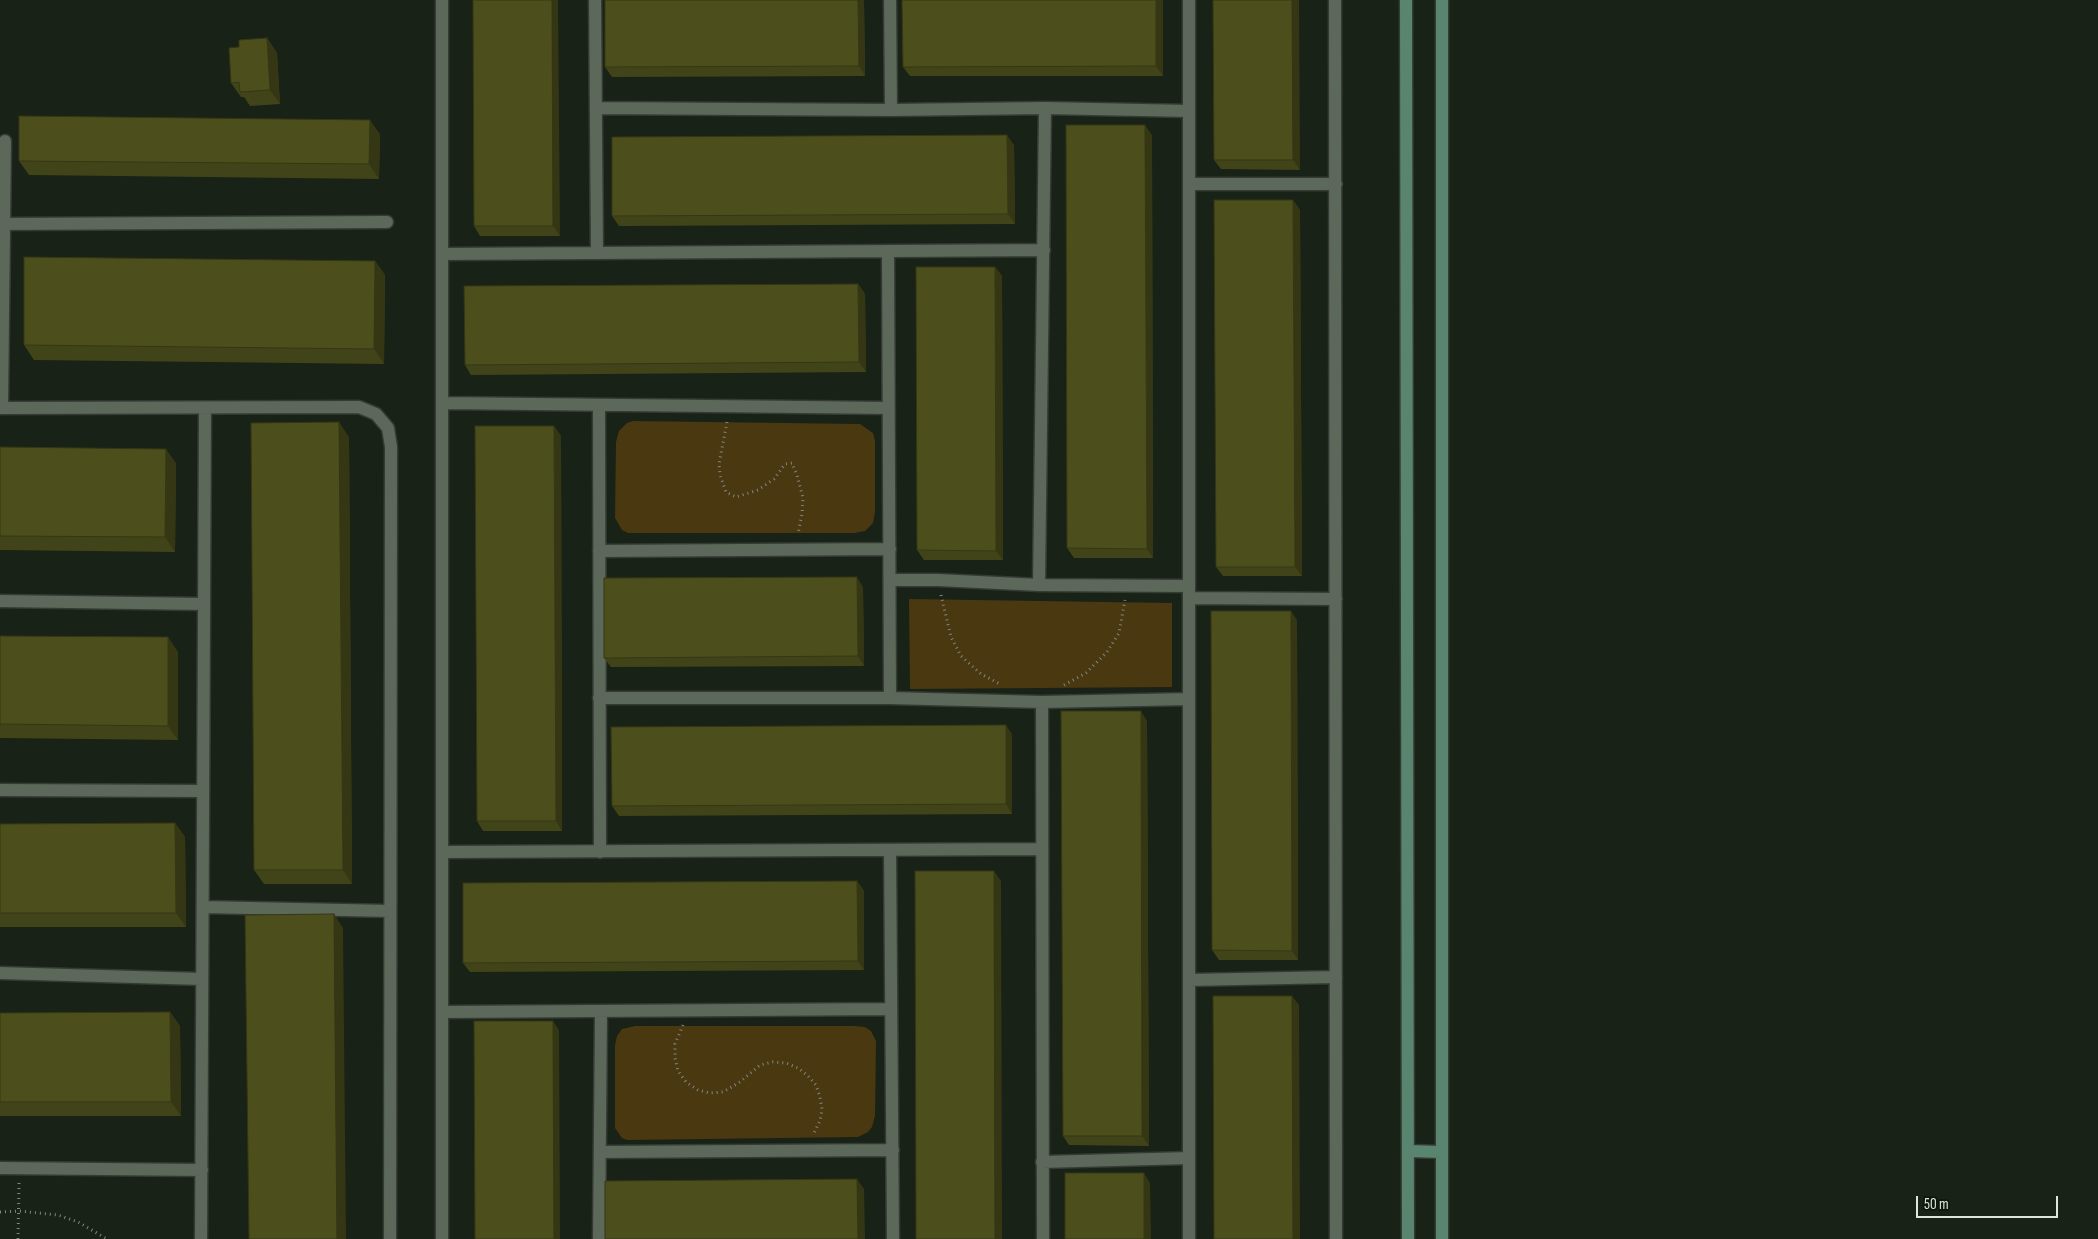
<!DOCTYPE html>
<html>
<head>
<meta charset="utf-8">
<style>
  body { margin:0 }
  #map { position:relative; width:2098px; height:1239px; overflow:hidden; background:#182216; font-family:"Sofia Sans Condensed",sans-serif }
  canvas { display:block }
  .scale { position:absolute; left:1916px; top:1196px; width:142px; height:22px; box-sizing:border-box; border:2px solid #dfe5dd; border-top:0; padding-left:6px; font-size:15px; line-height:18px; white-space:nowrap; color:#dfe5dd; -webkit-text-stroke:4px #0f180d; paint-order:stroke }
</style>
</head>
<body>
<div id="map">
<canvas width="2098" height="1239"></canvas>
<div class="scale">50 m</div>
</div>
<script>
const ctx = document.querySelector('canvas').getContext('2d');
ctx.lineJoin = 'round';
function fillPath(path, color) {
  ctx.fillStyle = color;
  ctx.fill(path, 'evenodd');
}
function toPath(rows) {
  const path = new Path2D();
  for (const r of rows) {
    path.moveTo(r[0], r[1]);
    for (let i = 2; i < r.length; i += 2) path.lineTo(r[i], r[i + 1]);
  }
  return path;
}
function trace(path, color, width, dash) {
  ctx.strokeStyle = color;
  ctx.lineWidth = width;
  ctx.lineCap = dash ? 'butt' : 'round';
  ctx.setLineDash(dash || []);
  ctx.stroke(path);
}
fillPath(toPath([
  [633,421,860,424,873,433,875,441,875,512,873,523,865,531,854,533,628,533,622,530,615,518,616,442,619,431,627,423],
  [909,599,1172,603,1172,687,910,689],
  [635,1026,854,1026,865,1027,871,1031,876,1041,875,1116,872,1127,868,1132,858,1137,627,1140,622,1138,615,1128,615,1045,617,1036,622,1029]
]), '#4a3811');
const street = toPath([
  [595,0,597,253],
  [890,0,891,110],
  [1189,0,1189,1239],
  [1335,0,1336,1239],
  [596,108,891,110,1045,108,1189,111],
  [1189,184,1336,184],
  [0,224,387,222],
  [888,251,890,698],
  [442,254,1044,250],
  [443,403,889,408],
  [599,405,600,852],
  [0,408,359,407,376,414,388,428,391,447,390,1239],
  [2,408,5,141],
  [599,551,890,549],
  [890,580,938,580,1039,585,1188,586],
  [1039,585,1045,108],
  [1189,598,1336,599],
  [0,601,204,604],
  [599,698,890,698,1042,702,1189,699],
  [1042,702,1043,1239],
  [0,790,203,791],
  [890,850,893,1239],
  [443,852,1042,849],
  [203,907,390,911],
  [0,973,202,979],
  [1189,980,1336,977],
  [442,1012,891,1009],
  [600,1152,893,1150],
  [1042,1162,1189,1158],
  [0,1168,202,1170],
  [201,1239,205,408],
  [442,1239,442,0],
  [599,1239,601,1011]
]);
const secondary = toPath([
  [1406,0,1408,1239],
  [1409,1151,1441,1152],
  [1442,1239,1442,0]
]);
trace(street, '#343b33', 15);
trace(secondary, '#343b33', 15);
trace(toPath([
  [727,422,719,464,720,475,726,492,736,497,758,490,774,479,785,464,792,463,797,475,803,498,802,514,798,534],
  [941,595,951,637,961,656,981,674,1000,684],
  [1064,685,1086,673,1107,652,1119,633,1125,600],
  [683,1025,675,1044,675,1058,678,1071,686,1082,698,1090,710,1093,723,1092,740,1082,760,1065,773,1062,786,1063,798,1068,808,1076,816,1085,820,1097,822,1109,820,1121,813,1135],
  [0,1212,19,1211,58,1215,78,1222,107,1239],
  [18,1239,19,1183]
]), '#81887f', 3, [1, 4]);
trace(street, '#5c685a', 12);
trace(secondary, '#598570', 12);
fillPath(toPath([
  [473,0,560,236,480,236,474,226],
  [864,0,865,76,612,77,605,67],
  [902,0,1163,0,1163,76,910,76,903,67],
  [1213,0,1300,170,1221,169,1214,160],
  [267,38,277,53,280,104,250,106,244,97,241,97,231,83,239,47],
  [380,134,379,179,29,175,19,161],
  [1152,135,1153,558,1074,558,1067,548],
  [1014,145,1015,224,619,226,612,216],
  [1293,200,1300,210,1302,576,1223,576,1216,567],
  [375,261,385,275,384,364,34,360,24,345],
  [995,267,1002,276,1003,560,924,560,917,550],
  [858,284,865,294,866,372,471,375,465,365],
  [554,426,561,436,562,831,483,831,477,821],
  [349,437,352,884,264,884,254,870],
  [0,447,176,463,175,552,0,550],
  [863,587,864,666,611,667,604,658],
  [1297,620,1298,960,1219,960,1212,950],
  [0,636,178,652,178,740,0,738],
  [1147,721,1149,1146,1069,1145,1063,1136],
  [1012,734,1012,814,619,816,612,806],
  [175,823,185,837,186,927,0,927,0,824],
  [857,881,864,891,864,970,470,972,463,963],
  [170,1012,180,1026,181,1116,0,1116,0,1013]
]), '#414418');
fillPath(toPath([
  [552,0,558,0,560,236,553,226],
  [858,0,864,0,865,76,859,66],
  [1156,0,1163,0,1163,76,1156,66],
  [1292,0,1299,0,1300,170,1293,160],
  [267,38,277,53,280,104,270,90],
  [370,120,380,134,379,179,369,164],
  [1145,125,1152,135,1153,558,1147,549],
  [1007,135,1014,145,1015,224,1008,214],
  [1293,200,1300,210,1302,576,1295,567],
  [375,261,385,275,384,364,374,349],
  [995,267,1002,276,1003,560,996,551],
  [858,284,865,294,866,372,859,362],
  [339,422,349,437,352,884,343,870],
  [554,426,561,436,562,831,556,821],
  [166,449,176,463,175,552,165,537],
  [857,577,863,587,864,666,858,656],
  [1291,611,1297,620,1298,960,1292,951],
  [168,637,178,652,178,740,168,726],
  [1141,711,1147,721,1149,1146,1142,1136],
  [1006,725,1012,734,1012,814,1006,804],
  [175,823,185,837,186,927,176,913],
  [994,871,1001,881,1002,1239,995,1239],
  [857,881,864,891,864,970,858,961],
  [334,914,343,928,346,1239,337,1239],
  [1292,996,1299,1005,1300,1239,1293,1239],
  [170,1012,180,1026,181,1116,171,1102],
  [553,1021,559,1030,560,1239,554,1239],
  [1144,1173,1150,1183,1151,1239,1144,1239],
  [857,1179,864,1189,865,1239,858,1239]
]), '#353714');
const building = toPath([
  [473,0,552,0,553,226,474,226,473,0],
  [605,0,858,0,859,66,605,67,605,0],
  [902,0,1156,0,1156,66,903,67,902,0],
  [1213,0,1292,0,1293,160,1214,160,1213,0],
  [267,38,270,90,240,92,239,82,231,83,229,48,239,47,239,40,267,38],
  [19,116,370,120,369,164,19,161,19,116],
  [1066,125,1145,125,1147,549,1067,548,1066,125],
  [1007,135,1008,214,612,216,612,137,1007,135],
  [1214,200,1293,200,1295,567,1216,567,1214,200],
  [24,257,375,261,374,349,24,345,24,257],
  [916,267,995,267,996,551,917,550,916,267],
  [858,284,859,362,465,365,464,286,858,284],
  [339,422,343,870,254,870,251,423,339,422],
  [475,426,554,426,556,821,477,821,475,426],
  [0,447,166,449,165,537,0,536,0,447],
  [857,577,858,656,604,658,604,578,857,577],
  [1211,611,1291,611,1292,951,1212,950,1211,611],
  [0,636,168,637,168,726,0,724,0,636],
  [1061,711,1141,711,1142,1136,1063,1136,1061,711],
  [1006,725,1006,804,612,806,611,727,1006,725],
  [175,823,176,913,0,913,0,824,175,823],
  [915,871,994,871,995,1239,916,1239,915,871],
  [857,881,858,961,463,963,463,883,857,881],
  [334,914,337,1239,249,1239,245,915,334,914],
  [1213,996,1292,996,1293,1239,1214,1239,1213,996],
  [170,1012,171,1102,0,1102,0,1013,170,1012],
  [474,1021,553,1021,554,1239,475,1239,474,1021],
  [1065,1173,1144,1173,1144,1239,1065,1239,1065,1173],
  [857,1179,858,1239,605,1239,605,1181,857,1179]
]);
fillPath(building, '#4c4f1c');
trace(building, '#353714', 1);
</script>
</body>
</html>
